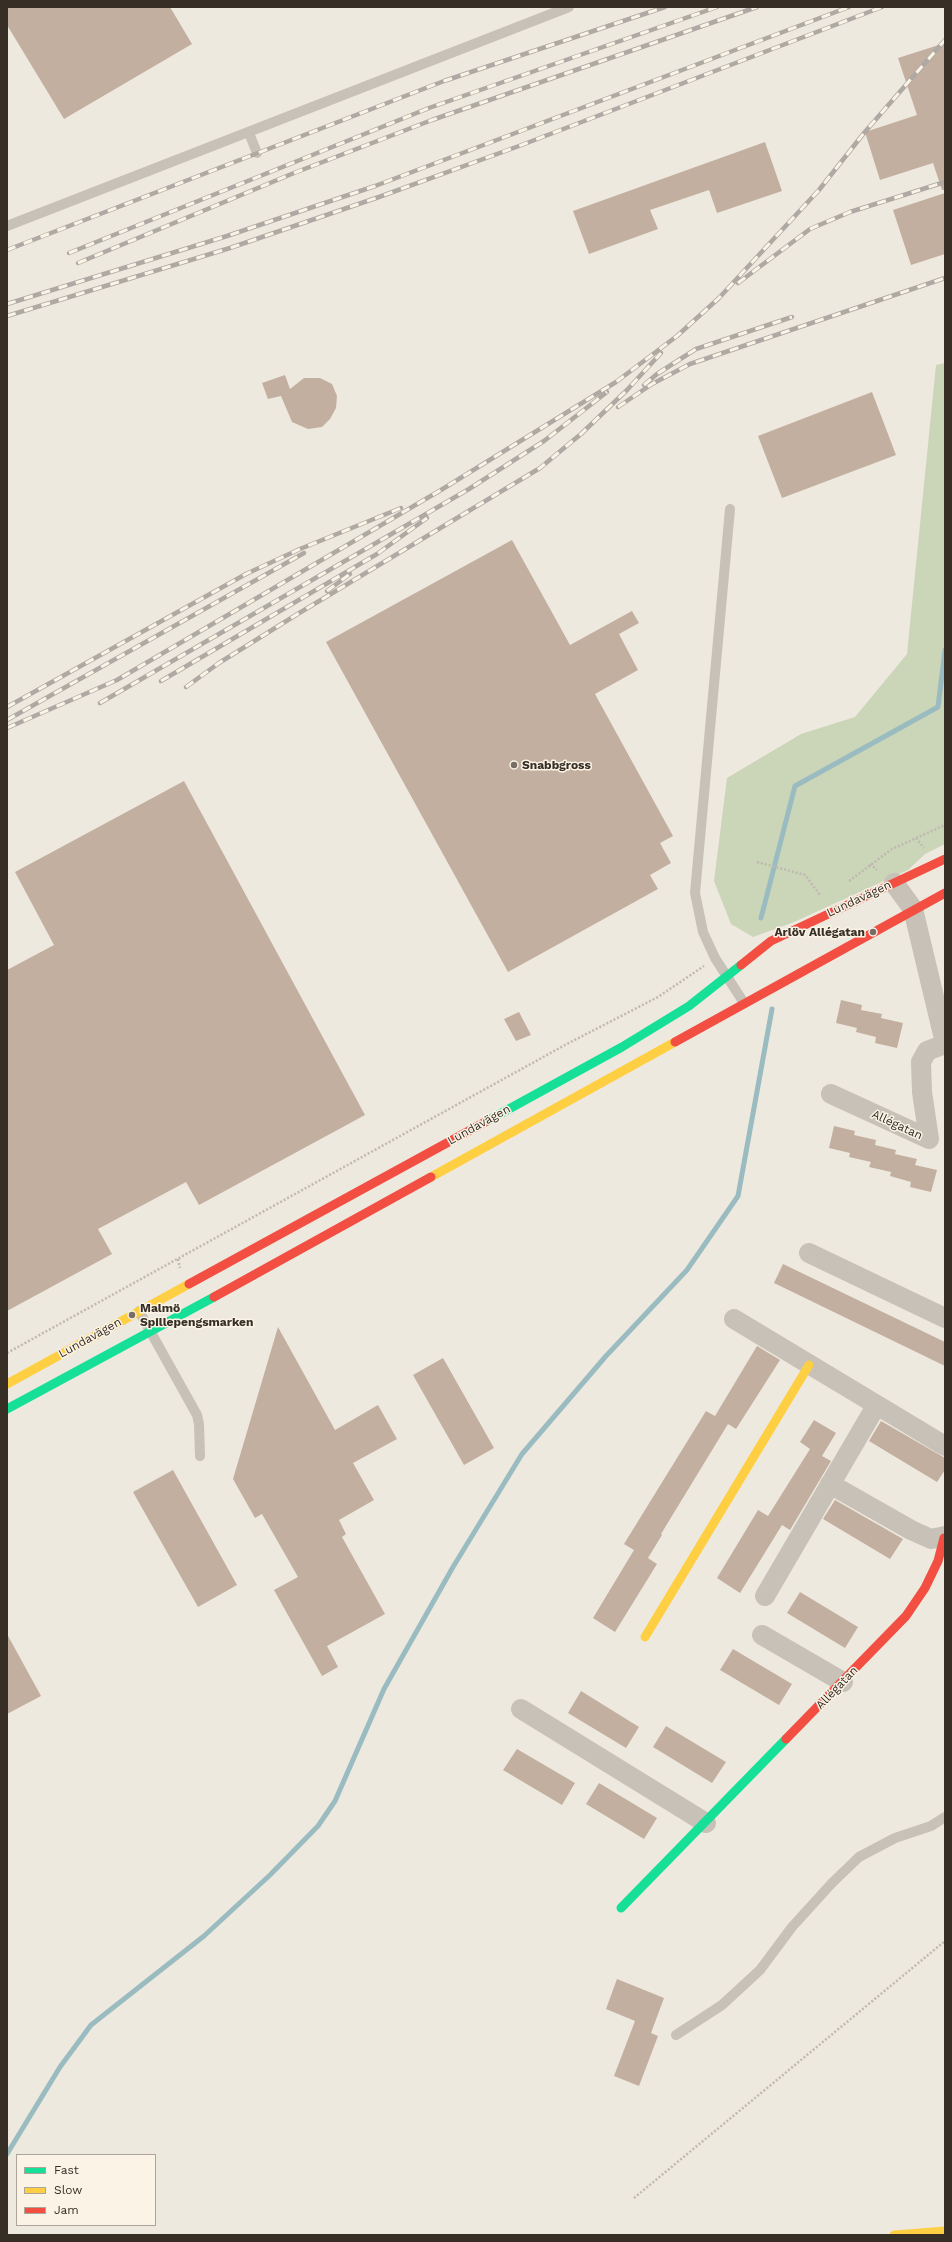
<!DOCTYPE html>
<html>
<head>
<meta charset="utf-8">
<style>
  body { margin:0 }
  #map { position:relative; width:952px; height:2242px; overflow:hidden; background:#eee9df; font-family:"Work Sans",sans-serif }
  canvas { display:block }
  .frame { position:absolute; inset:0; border:8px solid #372e26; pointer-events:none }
  .legend { position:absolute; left:16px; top:2154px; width:140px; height:72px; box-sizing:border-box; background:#fbf4e6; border:1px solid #ada599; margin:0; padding:5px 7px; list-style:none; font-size:12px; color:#372e26 }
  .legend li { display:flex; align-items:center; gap:8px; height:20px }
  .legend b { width:20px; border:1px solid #ada599 }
</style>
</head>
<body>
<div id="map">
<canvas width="952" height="2242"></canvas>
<div class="frame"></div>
<ul class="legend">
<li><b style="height:5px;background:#16e098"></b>Fast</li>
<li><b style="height:5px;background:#ffcf43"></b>Slow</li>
<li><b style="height:5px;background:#f24e42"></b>Jam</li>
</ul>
</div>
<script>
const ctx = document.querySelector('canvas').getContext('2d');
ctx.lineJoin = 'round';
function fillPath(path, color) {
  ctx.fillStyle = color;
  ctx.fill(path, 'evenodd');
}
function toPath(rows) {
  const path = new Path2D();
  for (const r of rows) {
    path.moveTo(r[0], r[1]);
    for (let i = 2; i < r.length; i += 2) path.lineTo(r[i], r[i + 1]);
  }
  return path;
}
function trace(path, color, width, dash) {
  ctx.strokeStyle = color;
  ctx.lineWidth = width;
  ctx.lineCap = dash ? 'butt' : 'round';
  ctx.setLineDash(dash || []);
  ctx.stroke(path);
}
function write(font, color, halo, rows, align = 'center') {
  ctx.font = font + ' "Work Sans",sans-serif';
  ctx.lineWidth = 3;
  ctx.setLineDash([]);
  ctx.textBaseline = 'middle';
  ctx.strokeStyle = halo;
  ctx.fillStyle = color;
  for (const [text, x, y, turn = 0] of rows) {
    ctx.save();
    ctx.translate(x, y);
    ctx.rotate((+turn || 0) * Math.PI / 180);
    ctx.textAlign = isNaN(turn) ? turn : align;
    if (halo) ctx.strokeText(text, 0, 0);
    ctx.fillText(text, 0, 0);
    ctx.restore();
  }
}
fillPath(toPath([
  [945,363,945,844,925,854,908,870,794,922,753,937,731,924,714,881,727,778,801,734,855,717,907,654,936,365]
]), '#cbd5b8');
trace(toPath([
  [761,918,795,786,938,707,945,650],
  [7,2154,60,2067,91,2025,204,1936,270,1875,318,1826,335,1801,384,1689,453,1567,522,1454,606,1356,687,1270,738,1196,772,1009]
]), '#9abcc0', 5);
fillPath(toPath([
  [7,7,170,7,192,44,64,119,7,25],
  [945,43,945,190,942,190,933,163,880,180,865,132,917,115,898,58],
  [765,142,782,191,717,213,709,190,650,210,658,229,589,254,573,211],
  [945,193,945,254,911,265,893,210],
  [285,375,290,389,304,378,320,378,332,384,337,396,336,408,330,419,322,427,308,429,292,422,281,396,268,399,262,383],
  [872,392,896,455,782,498,758,436],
  [512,540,570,645,632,611,639,623,619,634,638,670,595,694,673,836,660,843,671,863,650,875,658,889,508,972,326,642],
  [184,781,365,1115,199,1205,186,1182,98,1229,112,1254,7,1311,7,970,54,945,15,872],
  [841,1000,862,1005,861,1010,882,1014,881,1018,903,1023,897,1048,875,1043,876,1037,856,1032,857,1028,836,1023],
  [519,1012,531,1035,516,1041,504,1019],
  [834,1126,855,1131,854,1135,876,1140,875,1145,896,1150,895,1154,917,1159,915,1165,937,1170,931,1192,910,1187,911,1182,890,1176,891,1172,869,1167,871,1162,849,1157,850,1153,829,1148],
  [783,1264,945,1342,945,1366,774,1283],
  [278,1327,335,1430,378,1405,397,1439,353,1463,374,1500,339,1520,346,1534,342,1537,385,1614,327,1646,338,1667,322,1676,274,1590,298,1577,262,1514,255,1518,233,1479],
  [757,1346,780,1360,736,1429,728,1424,661,1534,662,1535,648,1558,657,1564,615,1632,593,1618,634,1550,624,1544,706,1411,715,1416],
  [443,1358,494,1448,464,1465,413,1375],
  [814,1420,836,1433,822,1456,831,1461,790,1530,782,1525,740,1593,717,1578,758,1510,768,1516,810,1449,800,1442],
  [881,1421,945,1458,945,1470,937,1482,869,1441],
  [173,1470,237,1585,198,1607,133,1492],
  [835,1500,903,1539,890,1559,823,1519],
  [800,1592,858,1627,845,1648,787,1613],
  [7,1634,41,1696,7,1714],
  [733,1649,792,1684,779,1705,720,1670],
  [581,1691,639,1727,626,1748,568,1713],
  [666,1726,726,1762,712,1783,653,1747],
  [517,1749,575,1783,562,1805,503,1770],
  [599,1783,657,1818,644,1839,586,1804],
  [617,1979,664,1998,651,2033,658,2036,639,2086,614,2076,635,2021,606,2009]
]), '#c3af9f');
trace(toPath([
  [916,838,924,848],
  [757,862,805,875,820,895],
  [870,864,877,870],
  [849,881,892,849,945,825],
  [178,1259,180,1268],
  [7,1353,565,1045,658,997,704,966],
  [634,2198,945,1941]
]), '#bfb9b1', 2.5, [2, 2]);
trace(toPath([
  [249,133,257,153],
  [7,226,569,7],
  [730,509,695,893,703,932,715,958,744,1003],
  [139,1311,197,1415,199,1424,200,1456],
  [676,2035,722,2005,760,1970,792,1927,832,1883,859,1857,895,1838,931,1826,945,1817]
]), '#c7c1b8', 10);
trace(toPath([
  [894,883,913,909,945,1043],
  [831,1094,929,1139],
  [929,1139,922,1092,921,1062,927,1051,945,1044],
  [809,1253,945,1318],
  [734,1319,945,1446],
  [830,1484,911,1530,931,1539,945,1536],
  [765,1596,876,1406],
  [762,1635,843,1682],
  [521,1709,706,1823]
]), '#c7c1b8', 20);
trace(toPath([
  [487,1121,622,1047,689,1006,741,965],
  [7,1409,214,1297],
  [621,1908,786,1739]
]), '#16e098', 9);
trace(toPath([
  [431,1177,675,1042],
  [7,1384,189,1284],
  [645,1637,809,1365],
  [894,2235,945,2231]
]), '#ffcf43', 9);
trace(toPath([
  [741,965,771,941,945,859],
  [675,1042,945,893],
  [189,1284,487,1121],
  [214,1297,431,1177],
  [786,1739,906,1616,925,1588,938,1561,944,1538]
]), '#f24e42', 9);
const rail = toPath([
  [7,250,444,81,665,7],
  [69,253,429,108,717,7],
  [78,263,294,173,432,120,757,7],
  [738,283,810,229,850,212,945,182],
  [7,304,227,236,375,186,849,7],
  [7,316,230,248,379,197,519,146,882,7],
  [644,385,657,374,696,349,792,317],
  [618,407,652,384,690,364,945,278],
  [327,591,350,574],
  [291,618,540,468,581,434,627,390,661,353],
  [161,681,377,554,427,518],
  [186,687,219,663,296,615],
  [100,703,469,489,544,441,607,392],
  [7,707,246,574,300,549,401,508],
  [7,720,304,553],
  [7,728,117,680,441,490,616,382,677,336,719,298,819,190,864,133,945,40]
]);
trace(rail, '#aea9a3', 4.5);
trace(rail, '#fbf4e6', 3, [9]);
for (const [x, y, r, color] of [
  [514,765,4,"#776f67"],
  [873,932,4,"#776f67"],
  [132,1315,4,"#776f67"]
]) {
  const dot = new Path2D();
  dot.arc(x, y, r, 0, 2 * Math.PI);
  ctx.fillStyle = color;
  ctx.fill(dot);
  trace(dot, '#fbf4e6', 1.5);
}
write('bold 12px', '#372e26', '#fbf4e6', [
  ["Snabbgross",522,765],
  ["Arlöv Allégatan",865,932,"right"],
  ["Malmö",140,1308],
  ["Spillepengsmarken",140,1322]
], 'left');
write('12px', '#372e26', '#fbf4e6', [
  ["Lundavägen",859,899,-25],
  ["Lundavägen",479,1125,-29],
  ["Allégatan",897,1125,25],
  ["Lundavägen",90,1338,-29],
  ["Allégatan",837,1688,-46]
]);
</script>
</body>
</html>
